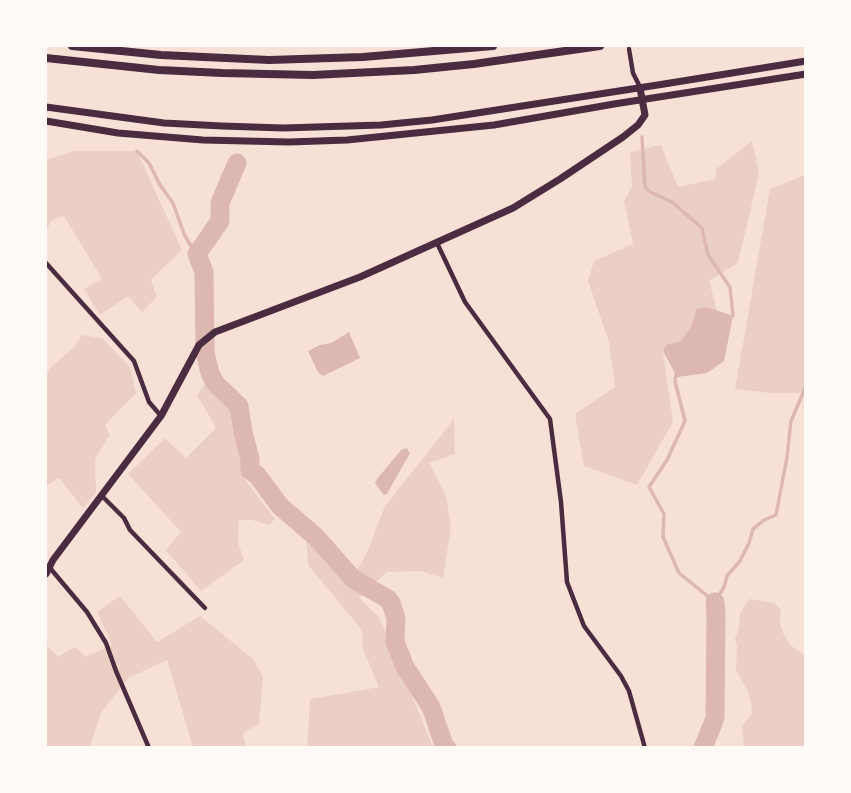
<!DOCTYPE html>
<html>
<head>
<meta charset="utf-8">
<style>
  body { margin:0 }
  #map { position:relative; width:851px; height:793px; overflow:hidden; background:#f7e1d7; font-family:"Exo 2",sans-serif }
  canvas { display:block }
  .frame { position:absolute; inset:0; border:47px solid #fffaf5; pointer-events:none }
</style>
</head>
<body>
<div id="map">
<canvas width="851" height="793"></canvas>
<div class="frame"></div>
</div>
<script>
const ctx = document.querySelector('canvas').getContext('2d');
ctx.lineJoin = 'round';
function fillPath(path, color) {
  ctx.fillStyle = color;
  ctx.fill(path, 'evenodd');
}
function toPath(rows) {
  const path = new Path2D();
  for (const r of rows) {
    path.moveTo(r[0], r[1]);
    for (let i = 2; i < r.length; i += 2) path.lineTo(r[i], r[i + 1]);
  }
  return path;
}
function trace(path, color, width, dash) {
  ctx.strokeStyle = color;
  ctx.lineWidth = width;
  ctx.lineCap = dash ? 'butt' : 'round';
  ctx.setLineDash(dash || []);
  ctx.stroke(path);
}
fillPath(toPath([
  [752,141,759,174,738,263,709,281,717,310,707,307,696,309,692,325,681,341,663,351,673,422,637,485,584,466,575,414,615,387,609,342,588,281,594,261,633,244,624,201,632,187,630,152,661,145,678,187,715,179,716,169],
  [74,151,137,151,182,250,151,280,157,297,142,312,128,296,100,315,84,289,102,279,64,216,51,221,46,231,46,160],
  [805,175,805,393,770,393,735,389,770,189],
  [82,335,102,338,130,367,136,393,105,425,110,435,95,459,96,492,83,508,59,478,46,486,46,377,51,367,74,347],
  [207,382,232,407,246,481,275,519,269,525,252,520,239,520,238,542,244,560,201,591,166,550,181,532,128,474,165,438,186,458,216,428,197,395],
  [454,419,455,454,429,463,446,496,451,527,443,578,420,571,387,572,359,598,379,617,433,747,307,747,310,699,379,687,363,649,362,630,308,565,306,540,348,588,368,550,385,506],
  [120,596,157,642,200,616,253,659,263,677,259,724,243,733,246,747,193,747,167,660,128,678,101,713,90,747,46,747,46,645,58,657,75,647,86,657,112,645,97,612],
  [749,599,774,603,781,610,780,623,783,633,790,645,805,655,805,747,744,747,742,726,752,714,751,703,748,692,736,670,737,647,735,639,739,628,740,614]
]), '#ebcfc5');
fillPath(toPath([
  [707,307,733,316,724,361,707,373,677,377,663,351,666,345,681,341,692,325,696,309],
  [349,332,360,358,323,376,318,372,308,351,320,345,331,343],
  [407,448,410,453,387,494,384,495,375,483,377,479,401,450]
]), '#dcb8b0');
trace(toPath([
  [642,137,645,187,650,192,672,202,702,228,708,255,730,287,733,316],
  [137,151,149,163,160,185,173,203,184,234,191,246,197,254],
  [676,375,675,381,685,421,667,460,649,487,664,514,663,537,679,573,715,602,724,587,727,576,740,561,749,543,753,529,764,520,776,515,787,457,791,421,806,386]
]), '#dcb8b0', 3.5);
trace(toPath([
  [237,163,220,203,220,221,197,254,204,272,205,353,210,373,215,383,239,406,243,432,250,459,250,470,257,475,280,506,316,537,353,579,388,599,391,603,396,618,395,642,405,667,431,707,444,745,447,748],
  [703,748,715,718,716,614,715,602]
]), '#dcb8b0', 19);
trace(toPath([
  [629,49,633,73,640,87],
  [437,243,465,302,550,419,561,502,567,582,584,626,621,676,629,691,645,748],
  [46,263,134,361,149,402,161,416],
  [102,496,124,518,130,530,205,608],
  [50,568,87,612,106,643,116,671,149,748]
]), '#4a2c40', 4.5);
trace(toPath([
  [46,107,164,123,222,126,283,128,381,125,432,120,664,84,806,61],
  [46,121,118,133,203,140,289,142,347,140,494,125,614,104,806,74],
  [46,574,53,560,161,416,199,345,215,332,360,277,513,208,560,179,623,137,638,125,645,115,640,88]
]), '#4a2c40', 7);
trace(toPath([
  [72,46,161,55,269,60,363,57,493,46],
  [46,58,159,70,222,73,313,75,414,70,474,64,600,46]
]), '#4a2c40', 8);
</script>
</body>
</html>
